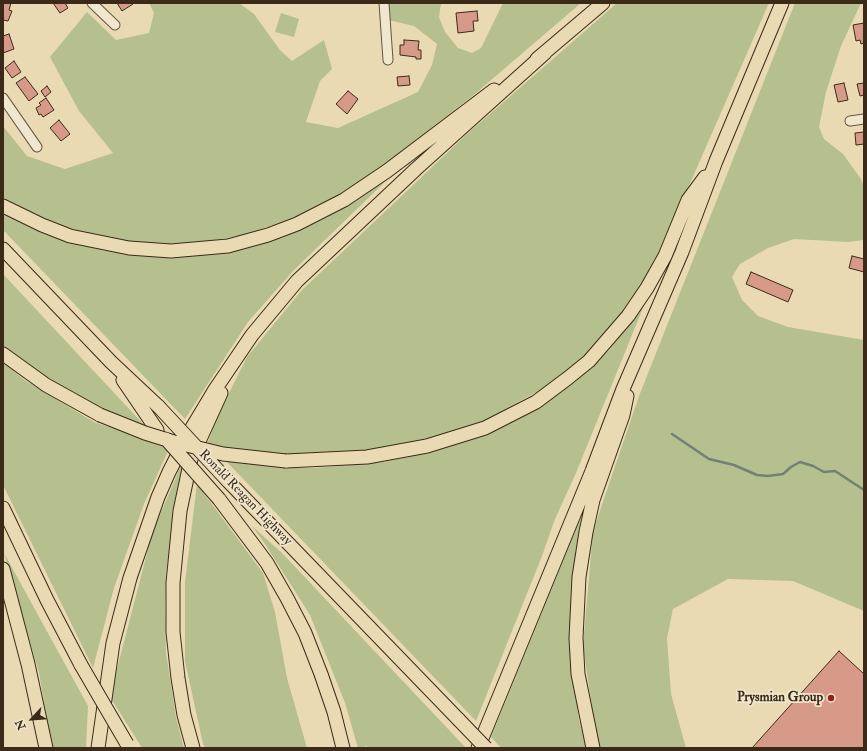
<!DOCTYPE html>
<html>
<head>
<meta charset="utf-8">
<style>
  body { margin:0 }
  #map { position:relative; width:867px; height:751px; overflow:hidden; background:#e9dab4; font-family:"IM FELL Double Pica",serif }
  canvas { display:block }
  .frame { position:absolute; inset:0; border:4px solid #3b2a19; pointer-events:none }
  .north { position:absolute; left:12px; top:699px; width:40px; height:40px; -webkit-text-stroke:3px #f1e7ce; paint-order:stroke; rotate:244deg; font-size:11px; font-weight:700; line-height:16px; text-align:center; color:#3b2a19 }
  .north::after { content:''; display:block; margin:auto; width:14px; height:18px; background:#3b2a19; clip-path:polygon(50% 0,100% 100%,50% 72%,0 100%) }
</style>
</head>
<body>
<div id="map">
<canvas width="867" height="751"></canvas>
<div class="frame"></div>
<div class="north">N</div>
</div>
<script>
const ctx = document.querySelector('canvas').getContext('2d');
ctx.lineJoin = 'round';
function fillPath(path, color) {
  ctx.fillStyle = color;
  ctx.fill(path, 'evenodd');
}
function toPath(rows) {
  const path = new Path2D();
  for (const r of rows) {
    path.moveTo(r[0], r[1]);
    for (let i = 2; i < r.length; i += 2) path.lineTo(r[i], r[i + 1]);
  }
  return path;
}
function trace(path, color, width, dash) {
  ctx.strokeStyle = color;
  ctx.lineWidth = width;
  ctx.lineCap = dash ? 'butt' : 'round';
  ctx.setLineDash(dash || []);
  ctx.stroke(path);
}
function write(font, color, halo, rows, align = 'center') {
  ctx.font = font + ' "IM FELL Double Pica",serif';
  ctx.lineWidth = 3.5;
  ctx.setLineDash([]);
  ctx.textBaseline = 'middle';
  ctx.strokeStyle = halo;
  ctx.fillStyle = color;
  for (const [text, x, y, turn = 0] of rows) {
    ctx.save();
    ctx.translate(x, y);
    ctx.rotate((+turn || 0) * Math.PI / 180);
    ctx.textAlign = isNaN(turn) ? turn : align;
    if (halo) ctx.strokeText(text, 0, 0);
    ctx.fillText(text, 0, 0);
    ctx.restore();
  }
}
fillPath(toPath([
  [149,3,239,3,254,14,280,50,292,61,324,40,332,69,320,81,306,122,338,128,418,92,432,65,437,44,414,26,388,20,387,3,441,3,439,17,445,32,458,48,472,53,481,48,503,3,581,3,476,93,387,163,341,194,294,218,243,235,199,243,166,244,130,242,92,236,49,223,3,200,3,126,27,156,65,169,113,153,79,111,50,57,87,12,116,40,149,33,154,13],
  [617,3,769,3,663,245,630,305,577,364,551,384,484,421,406,446,350,454,290,456,210,446,208,442,217,417,247,357,301,291,467,134],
  [795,3,861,3,841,46,826,92,819,127,824,139,843,154,861,179,864,186,864,240,848,242,794,239,768,248,740,264,732,277,742,300,758,316,788,327,864,340,864,611,793,581,728,579,673,609,667,638,671,694,686,748,600,748,596,735,583,646,593,531,639,396],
  [281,13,299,19,294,37,275,32],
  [391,176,293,271,248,322,185,419,3,230,3,215,47,235,107,251,163,257,228,252,281,238,337,211],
  [3,274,147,428,58,388,3,345],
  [647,298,576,473,555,519,542,556,476,721,225,460,286,468,315,468,383,462,424,453,483,436,533,409,575,382,610,349],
  [3,363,26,381,94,422,163,445,168,451,144,504,114,588,93,668,3,485],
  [181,465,184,470,177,496,166,574,165,607,166,653,176,717,184,748,142,748,112,700,112,688,152,534],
  [197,484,263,573,275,612,287,678,307,748,205,748,203,744,185,661,185,582],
  [585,507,576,548,570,650,579,720,587,748,501,748,491,737],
  [252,526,282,553,466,748,367,748,366,745,365,748,358,748,345,703,310,615,265,544],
  [4,553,88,706,86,748,52,748,39,673]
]), '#b5c08e');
trace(toPath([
  [672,434,709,459,734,465,757,475,768,476,783,474,791,467,800,462,813,466,824,472,835,471,864,490]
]), '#738077', 2.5);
const building = toPath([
  [3,3,11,3,9,10,12,11,8,21,3,20,3,3],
  [53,3,65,3,68,8,60,13,53,3],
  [117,3,132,3,133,4,122,11,117,3],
  [477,11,478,21,473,21,474,31,458,33,456,13,477,11],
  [864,23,864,43,861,44,860,40,856,41,853,25,864,23],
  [9,34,14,49,3,53,3,36,9,34],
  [404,40,419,41,418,50,421,50,421,59,416,59,416,57,400,55,400,45,404,45,404,40],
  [14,61,21,72,12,78,5,68,14,61],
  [409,76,410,85,398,86,397,77,409,76],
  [25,77,38,94,29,101,16,83,25,77],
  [844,83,848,100,838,102,834,85,844,83],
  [864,83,864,95,860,96,857,84,864,83],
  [47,86,51,92,45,97,41,91,47,86],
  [348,91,358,99,347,114,336,104,348,91],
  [46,98,54,110,43,117,41,114,39,115,36,108,41,105,39,103,46,98],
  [59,120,70,134,61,141,50,128,59,120],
  [864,132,864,144,856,145,855,133,864,132],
  [852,256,864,259,864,272,849,268,852,256],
  [751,272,793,290,788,302,746,284,751,272],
  [839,651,864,674,864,748,752,748,839,651]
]);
fillPath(building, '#d79a89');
trace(building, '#3b2a19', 1);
const minor = toPath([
  [92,3,115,25],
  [384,3,388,60],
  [3,98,37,147],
  [850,121,864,119]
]);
const highway = toPath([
  [537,59,603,3],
  [3,206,42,225,70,236,129,248,171,251,228,246,268,235,297,224,344,200,387,171,494,90],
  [3,249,111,362,159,407],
  [3,354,46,385,100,415],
  [123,380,157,430],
  [286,461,367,457,427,446,485,428,536,402,568,378,589,361,628,316,647,288,665,256,688,200,705,177],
  [227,480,459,720],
  [219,499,267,563,287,598,305,633,321,674,334,712,343,748],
  [3,508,47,600,81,665],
  [3,569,28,664,46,748],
  [98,748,113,643,130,578,158,497,169,472,190,431,214,391,252,335,297,281,416,169,545,53],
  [193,748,184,715,178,678,173,632,173,583,180,511,191,459,221,393],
  [478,748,592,471,623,389,682,252,716,161,782,3],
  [593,748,578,674,576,638,579,577,586,532,593,500,623,415,627,396]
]);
trace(minor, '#665640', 11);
trace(highway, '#3b2a19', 15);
trace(minor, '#f1e7ce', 9);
trace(highway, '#e9dab4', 13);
const highwayBridge = toPath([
  [159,407,227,480],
  [100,415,145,433,174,442,223,454,286,461],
  [166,439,219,499],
  [81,665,127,744],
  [459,720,486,748]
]);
trace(highwayBridge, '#3b2a19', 15, []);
trace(highwayBridge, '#e9dab4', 13);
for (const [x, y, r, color] of [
  [831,698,4,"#8f2418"]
]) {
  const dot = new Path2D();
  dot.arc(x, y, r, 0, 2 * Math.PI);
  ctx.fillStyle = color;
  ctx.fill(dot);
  trace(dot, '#f1e7ce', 1.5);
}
write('13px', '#3b2a19', '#f1e7ce', [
  ["Ronald Reagan Highway",245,498,46]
]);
write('bold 13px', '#3b2a19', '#f1e7ce', [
  ["Prysmian Group",823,698]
], 'right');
</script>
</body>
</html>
